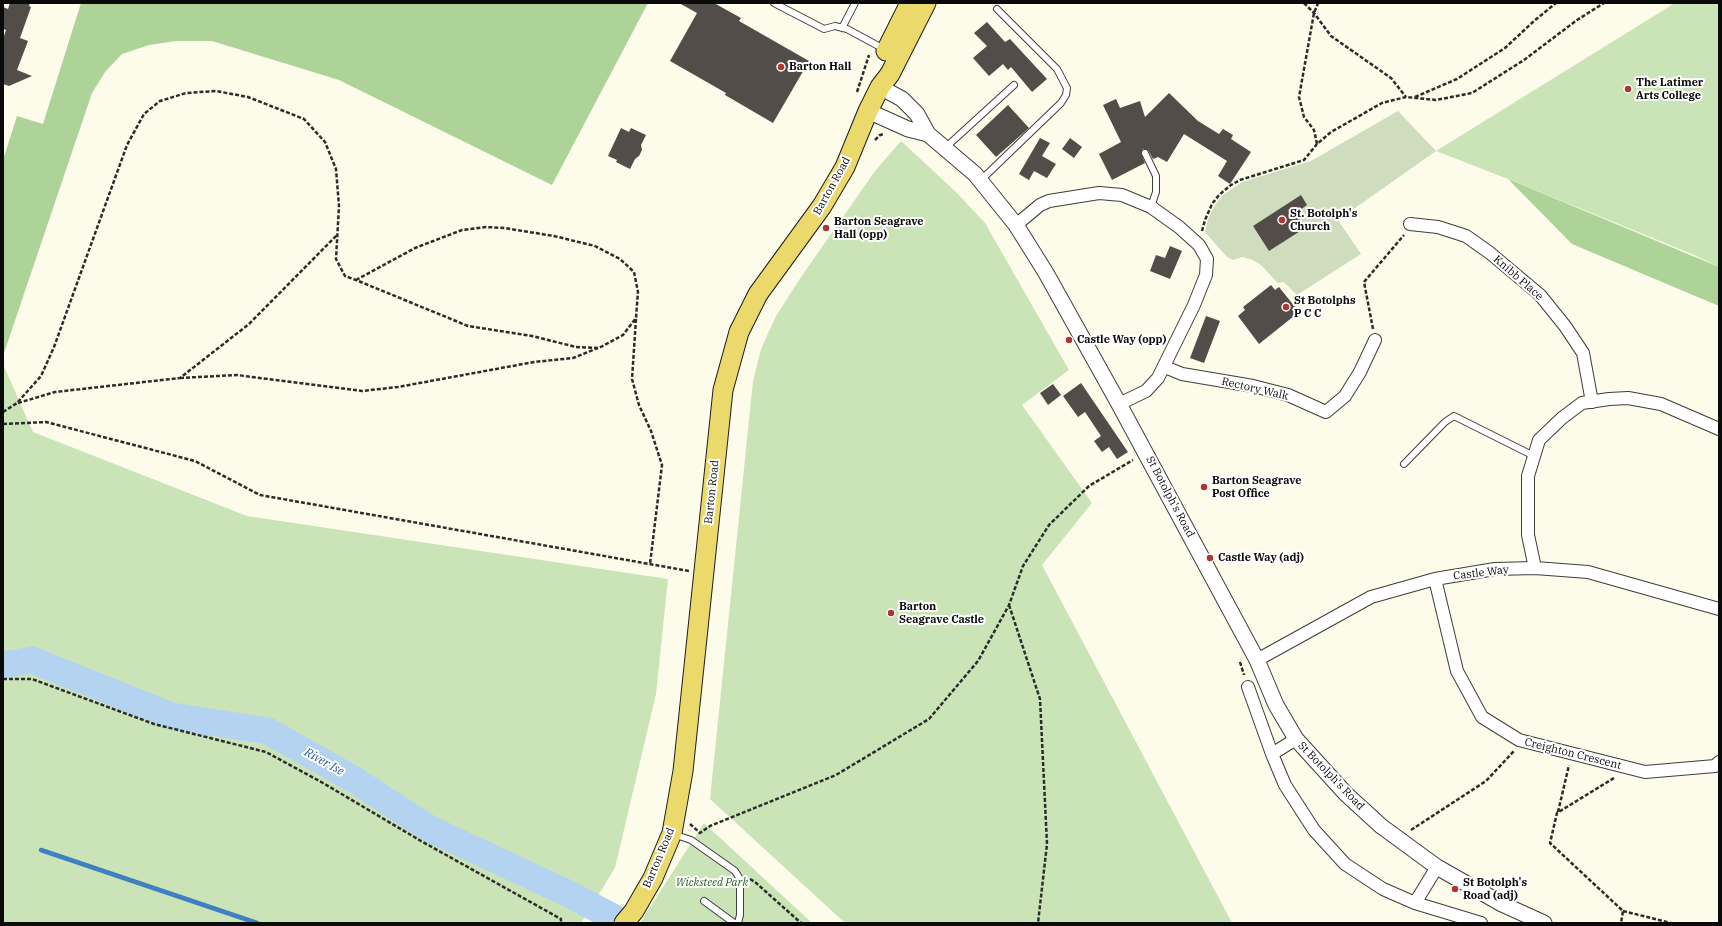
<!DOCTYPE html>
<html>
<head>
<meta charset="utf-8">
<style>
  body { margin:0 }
  #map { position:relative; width:1722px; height:926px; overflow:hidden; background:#fdfbea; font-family:"IBM Plex Serif",serif }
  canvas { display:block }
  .frame { position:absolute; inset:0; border:4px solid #0a0a0a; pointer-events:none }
</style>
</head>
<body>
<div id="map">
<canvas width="1722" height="926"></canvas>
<div class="frame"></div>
</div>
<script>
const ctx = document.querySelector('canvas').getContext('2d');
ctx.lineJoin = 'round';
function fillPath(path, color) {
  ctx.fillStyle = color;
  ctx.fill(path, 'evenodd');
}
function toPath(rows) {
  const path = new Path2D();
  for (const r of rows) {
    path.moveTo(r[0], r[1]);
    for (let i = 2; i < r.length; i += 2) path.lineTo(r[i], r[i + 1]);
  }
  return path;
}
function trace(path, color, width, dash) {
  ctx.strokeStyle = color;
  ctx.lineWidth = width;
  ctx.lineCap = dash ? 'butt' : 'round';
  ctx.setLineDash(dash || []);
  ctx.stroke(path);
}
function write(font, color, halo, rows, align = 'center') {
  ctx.font = font + ' "IBM Plex Serif",serif';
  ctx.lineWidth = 4;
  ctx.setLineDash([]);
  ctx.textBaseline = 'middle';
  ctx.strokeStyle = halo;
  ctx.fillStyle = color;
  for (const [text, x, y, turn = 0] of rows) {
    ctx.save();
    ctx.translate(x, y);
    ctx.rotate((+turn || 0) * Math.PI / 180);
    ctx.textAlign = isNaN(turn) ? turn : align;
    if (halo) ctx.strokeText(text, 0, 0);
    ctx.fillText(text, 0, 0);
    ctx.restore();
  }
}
fillPath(toPath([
  [1675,3,1719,3,1719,267,1692,254,1508,179,1436,151],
  [901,141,956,192,985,223,1069,370,1022,405,1092,503,1042,565,1232,923,845,923,710,799,753,381,761,349,776,316,801,277,875,171],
  [3,364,33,432,247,516,668,579,656,694,615,868,581,923,3,923],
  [704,823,812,923,640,923]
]), '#cae4b7');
fillPath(toPath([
  [81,3,648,3,552,185,339,80,212,41,176,41,149,45,122,54,105,72,92,93,3,356,3,160,17,116,43,124],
  [1508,179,1719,267,1719,306,1572,244]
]), '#add398');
fillPath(toPath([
  [1398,111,1436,151,1338,220,1361,254,1297,295,1284,282,1278,283,1261,265,1253,260,1242,257,1233,260,1227,257,1205,232,1208,219,1215,205,1223,195,1242,182,1311,161]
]), '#cfdcbe');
trace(toPath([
  [41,850,257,923]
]), '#4180c0', 4.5);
trace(toPath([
  [3,665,32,660,172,716,268,731,353,779,430,829,569,894,624,923]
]), '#b3d3f0', 27);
fillPath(toPath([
  [10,3,30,3,29,6,31,7,20,38,28,41,17,70,32,76,9,86,3,84,3,39,6,30,3,29,3,7,8,9],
  [679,3,714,3,741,18,739,21,809,61,773,123,725,95,726,93,670,61,697,13],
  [987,22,1005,42,1010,39,1047,79,1032,92,1011,67,1008,70,1003,64,989,76,973,58,987,46,974,33],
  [1169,93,1198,121,1219,134,1223,129,1233,135,1231,139,1251,152,1230,184,1218,176,1227,161,1184,134,1167,162,1158,157,1153,159,1148,150,1143,149,1141,153,1145,163,1112,180,1099,154,1121,142,1103,105,1116,99,1120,108,1140,101,1145,117],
  [1008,105,1029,128,996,157,976,135],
  [621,128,629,132,631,128,646,135,641,145,642,150,639,156,635,159,630,169,616,162,617,160,608,156],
  [1040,138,1050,143,1042,156,1056,164,1047,178,1034,171,1029,180,1019,174],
  [1070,138,1082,147,1074,158,1062,149],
  [1301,195,1307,205,1296,213,1305,228,1269,251,1253,226],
  [1170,246,1182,251,1170,279,1150,271,1156,255,1165,258],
  [1271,285,1275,290,1279,287,1299,312,1259,344,1238,316,1245,310,1243,307],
  [1206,316,1220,321,1204,363,1190,358],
  [1081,383,1128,452,1117,459,1109,447,1102,452,1094,441,1101,436,1085,412,1078,417,1063,396],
  [1053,384,1061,395,1048,405,1040,393]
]), '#524d48');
const service = toPath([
  [774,3,824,29,835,26,847,29,884,49],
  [842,28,855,3],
  [945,148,1014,85],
  [1145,153,1156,176,1156,192,1151,207],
  [981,180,1061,103,1066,95,1067,88,1057,69,997,9],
  [1404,464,1445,422,1454,416,1534,456],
  [673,834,691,840,735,871,740,879,740,915,738,923],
  [704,901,734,923]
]);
const minor = toPath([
  [1410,224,1438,227,1466,236,1490,253,1540,295,1565,326,1583,353,1592,402],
  [1016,225,1040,205,1049,201,1099,193,1122,195,1151,207,1179,227,1199,245,1207,259,1206,275,1194,305,1158,378,1146,391,1119,404],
  [1165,367,1182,374,1253,386,1288,395,1326,412,1345,396,1360,372,1375,340],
  [1535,568,1528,535,1528,476,1539,440,1562,418,1582,403,1609,399,1628,398,1661,404,1719,429],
  [1435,579,1457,671,1482,717,1519,740,1645,772,1715,766,1719,762],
  [1257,660,1371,597,1435,579,1495,569,1535,568,1588,572,1719,609],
  [1248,687,1272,754,1285,785,1314,830,1345,864,1383,889,1415,903,1481,923],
  [1272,754,1296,739],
  [1415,903,1437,867]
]);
const tertiary = toPath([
  [880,87,902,99,917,114,928,134,975,174,1016,225,1046,273,1119,404,1257,660,1276,705,1296,739,1346,794,1381,826,1437,867,1502,904,1544,923],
  [868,111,908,129,928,134]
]);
const primary = toPath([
  [886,51,910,3],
  [624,923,634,911,653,878,672,833,683,771,723,390,739,332,758,294,822,206,845,167,868,111,880,87,890,74,926,3]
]);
trace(service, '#3d3d3d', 8);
trace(minor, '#3d3d3d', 14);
trace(tertiary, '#3d3d3d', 17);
trace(primary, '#1b1b1b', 21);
trace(toPath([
  [1304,3,1314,13,1331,36,1391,78,1406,97],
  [857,92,869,55],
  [1415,97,1457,79,1505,48,1534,21,1556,3],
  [875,140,880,135,884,134],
  [1317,144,1314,130,1304,117,1299,97,1314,13,1318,3],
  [1202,231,1205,220,1212,204,1219,195,1231,185,1240,180,1304,160,1317,144,1331,132,1382,103,1406,97,1436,100,1472,93,1524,60,1577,20,1604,3],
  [636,319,632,379,639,405,651,431,662,465,650,564],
  [1373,329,1364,282,1404,235],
  [180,378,237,375,362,391,398,387,534,362,573,358,598,348],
  [18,403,55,392,180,378,249,324,337,235],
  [3,412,17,403,41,376,54,347,127,145,144,114,160,101,186,93,216,91,248,97,304,119,325,142,336,169,339,206,336,259,345,276,356,280,468,326,532,336,576,347,599,348,623,335,636,318,638,292,634,272,620,259,595,246,554,236,504,228,486,227,462,230,415,248,356,280],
  [3,424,46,422,195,461,260,495,689,571],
  [1009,605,1040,699,1047,844,1038,923],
  [1240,662,1244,675],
  [3,679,32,679,154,724,266,752,323,783,421,841,561,919,561,923],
  [1614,778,1557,813,1550,843,1623,911,1621,923],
  [1558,812,1569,765],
  [690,824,700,833,710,826,836,775,929,719,978,661,1009,605,1023,566,1049,525,1089,486,1133,460],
  [1411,830,1486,781,1514,751],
  [750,879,755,882,801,923],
  [1623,911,1671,923]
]), '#2c2c2c', 2.5, [4, 2]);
trace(service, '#fff', 6);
trace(minor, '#fff', 12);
trace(tertiary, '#fff', 15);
trace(primary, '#ecd96b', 19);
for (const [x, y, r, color] of [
  [781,67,4,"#ad3730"],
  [1628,89,4,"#ad3730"],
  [1282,220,4,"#ad3730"],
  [826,228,4,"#ad3730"],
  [1286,307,4,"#ad3730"],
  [1069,340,4,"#ad3730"],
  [1204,487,4,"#ad3730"],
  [1210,558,4,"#ad3730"],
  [891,613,4,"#ad3730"],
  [1455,889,4,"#ad3730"]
]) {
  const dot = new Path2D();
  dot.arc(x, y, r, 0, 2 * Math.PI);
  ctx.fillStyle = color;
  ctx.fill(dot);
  trace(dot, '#fff', 1.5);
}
write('bold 11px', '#0a0a0a', '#fff', [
  ["Barton Hall",789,67],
  ["The Latimer",1636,83],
  ["Arts College",1636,96],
  ["St. Botolph's",1290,214],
  ["Church",1290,227],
  ["Barton Seagrave",834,222],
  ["Hall (opp)",834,235],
  ["St Botolphs",1294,301],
  ["P C C",1294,314],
  ["Castle Way (opp)",1077,340],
  ["Barton Seagrave",1212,481],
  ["Post Office",1212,494],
  ["Castle Way (adj)",1218,558],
  ["Barton",899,607],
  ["Seagrave Castle",899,620],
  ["St Botolph's",1463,883],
  ["Road (adj)",1463,896]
], 'left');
write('11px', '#0a0a0a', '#fff', [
  ["Barton Road",832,186,-61],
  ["Knibb Place",1518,278,41],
  ["Rectory Walk",1255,389,13],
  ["Barton Road",712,492,-84],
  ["St Botolph's Road",1170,497,62],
  ["Castle Way",1481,573,-7],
  ["Creighton Crescent",1573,754,14],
  ["St Botolph's Road",1331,776,46],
  ["Barton Road",659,858,-67]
]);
write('italic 11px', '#285b22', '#fff', [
  ["Wicksteed Park",712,883]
]);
write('italic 12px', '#21548f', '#fff', [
  ["River Ise",324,762,29]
]);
</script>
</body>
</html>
